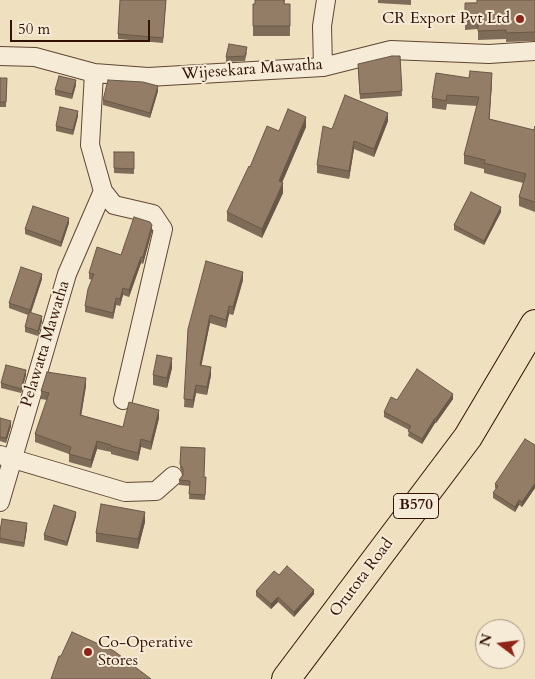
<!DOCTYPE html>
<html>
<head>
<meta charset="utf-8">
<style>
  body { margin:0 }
  #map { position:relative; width:535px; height:679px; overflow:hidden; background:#efe0c0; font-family:Cardo,serif }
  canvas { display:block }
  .north { position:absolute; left:475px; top:619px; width:50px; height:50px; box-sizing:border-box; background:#f5ebd6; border:1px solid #a79482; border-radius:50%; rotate:285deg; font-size:14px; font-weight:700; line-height:20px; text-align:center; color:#311204 }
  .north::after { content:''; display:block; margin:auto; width:18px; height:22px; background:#8f2418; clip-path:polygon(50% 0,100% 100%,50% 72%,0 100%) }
  .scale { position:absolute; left:10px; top:20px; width:140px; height:22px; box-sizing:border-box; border:2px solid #311204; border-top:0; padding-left:6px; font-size:15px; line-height:18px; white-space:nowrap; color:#311204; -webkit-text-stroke:4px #f5ebd6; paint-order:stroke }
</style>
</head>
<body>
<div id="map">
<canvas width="535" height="679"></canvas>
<div class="north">N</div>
<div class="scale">50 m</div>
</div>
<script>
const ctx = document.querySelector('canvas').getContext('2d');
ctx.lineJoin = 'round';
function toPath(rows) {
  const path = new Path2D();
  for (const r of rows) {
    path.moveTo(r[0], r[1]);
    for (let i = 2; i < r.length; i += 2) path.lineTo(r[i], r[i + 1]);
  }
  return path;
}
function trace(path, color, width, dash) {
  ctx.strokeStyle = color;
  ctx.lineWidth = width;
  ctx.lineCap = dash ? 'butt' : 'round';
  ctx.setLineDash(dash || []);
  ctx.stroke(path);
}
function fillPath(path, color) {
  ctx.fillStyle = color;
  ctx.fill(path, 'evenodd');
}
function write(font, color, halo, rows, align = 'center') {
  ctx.font = font + ' Cardo,serif';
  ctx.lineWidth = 4;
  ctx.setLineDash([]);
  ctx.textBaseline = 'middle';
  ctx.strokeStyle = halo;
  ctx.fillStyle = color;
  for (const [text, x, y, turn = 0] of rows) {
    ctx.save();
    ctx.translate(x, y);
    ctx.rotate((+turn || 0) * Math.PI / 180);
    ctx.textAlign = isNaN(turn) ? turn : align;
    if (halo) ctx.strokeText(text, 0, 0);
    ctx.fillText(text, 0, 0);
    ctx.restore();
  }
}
const minor = toPath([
  [0,56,35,57,94,73,148,77,323,67,391,50,489,54,535,51],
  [323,67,322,26,326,0],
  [94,73,90,145,103,191,114,205,153,214,163,229,123,400],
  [0,455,125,492,156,491,173,476],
  [0,502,67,274,103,191]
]);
const primary = toPath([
  [286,679,468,437,535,324]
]);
trace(minor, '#604633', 20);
trace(primary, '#311204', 30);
trace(minor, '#f5ebd6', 18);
trace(primary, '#efe0c0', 28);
fillPath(toPath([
  [166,0,163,43,118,39,118,34],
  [255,0,285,0,284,4,290,4,290,36,253,36,253,4,255,4],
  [378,0,411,0,411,5,378,3],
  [535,0,535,41,506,42,506,39,478,40,478,29,465,30,465,3],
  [247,52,245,61,226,62,226,57],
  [400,56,402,96,360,99,358,69],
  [0,78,7,78,6,107,0,107],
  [492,82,489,119,534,130,535,126,535,212,519,206,519,197,523,183,484,173,484,169,464,164,464,155,477,106,447,104,446,110,432,108,432,98],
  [76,85,72,99,55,95,55,90],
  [158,91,150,118,103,105,103,100],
  [78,116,73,135,56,131,56,126],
  [388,121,374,157,354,149,349,179,317,173,317,165,332,129],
  [306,127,282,182,283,193,262,238,227,221,227,212,250,167,279,131],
  [114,152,134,152,134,174,114,173],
  [501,212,484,245,454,230,454,225],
  [69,223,61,247,25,234,25,229],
  [152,231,143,264,141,263,129,297,123,295,120,306,116,305,113,319,85,312,85,306,92,280,89,279,89,273,121,255],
  [42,279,31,313,42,321,38,336,25,332,25,327,28,315,9,308,9,303],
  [243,280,233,315,229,314,226,328,210,323,201,365,211,375,207,395,196,393,193,408,184,407,188,329],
  [172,368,167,388,153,385,153,375],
  [26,375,21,393,1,388,1,383],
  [86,386,81,415,123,427,159,418,151,450,141,447,138,461,111,454,111,452,97,449,91,468,69,462,69,454,35,442,35,434,47,400,41,399,41,391],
  [453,399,436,423,435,423,422,444,408,436,409,430,384,417,384,412,397,400],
  [0,418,11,426,6,443,0,441],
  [535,445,535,488,522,507,519,505,515,512,493,498,493,493,496,489,495,488,495,484],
  [181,447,204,477,206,477,205,500,189,499,190,486,179,485,179,480,183,474,180,468],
  [76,516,67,546,44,540,44,535],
  [145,522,138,549,96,542,96,533],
  [27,528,24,547,0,543,0,531],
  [279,575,314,594,294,617,278,602,271,609,256,596,256,591]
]), '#7f6c58');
fillPath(toPath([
  [492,73,492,82,489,128,489,119],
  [76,80,76,85,72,99,72,94],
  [158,86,158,91,150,118,150,113],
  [78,111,78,116,73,135,73,130],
  [388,113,388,121,374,157,374,149],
  [306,117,306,127,279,190,279,181],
  [354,141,354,149,349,179,349,171],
  [283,183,283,193,262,238,262,229],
  [501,207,501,212,484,245,484,241],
  [69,218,69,223,61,247,61,242],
  [152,225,152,231,143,264,143,257],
  [141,257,141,263,129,297,129,290],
  [243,272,243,280,233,315,233,307],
  [42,274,42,279,30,315,30,310],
  [123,288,123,295,120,306,120,299],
  [116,298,116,305,113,319,113,313],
  [229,306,229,314,226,328,226,320],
  [210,315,210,323,200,373,200,365],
  [42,316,42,321,38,336,38,331],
  [172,358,172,368,167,388,167,378],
  [211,367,211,375,207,395,207,387],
  [26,370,26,375,21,393,21,389],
  [86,378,86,386,80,423,80,415],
  [196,385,196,393,193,408,193,400],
  [453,394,453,399,436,423,436,418],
  [159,410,159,418,151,450,151,442],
  [435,418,435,423,422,444,422,439],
  [11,421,11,426,6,443,6,438],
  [141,439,141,447,138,461,138,453],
  [97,441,97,449,91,468,91,460],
  [535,483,535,488,522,507,522,502],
  [519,500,519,505,515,512,515,507],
  [76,512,76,516,67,546,67,542],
  [145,512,145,522,138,549,138,539],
  [27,523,27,528,24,547,24,543],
  [314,590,314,594,294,617,294,612],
  [278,597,278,602,271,609,271,604]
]), '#685847');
const building = toPath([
  [120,0,166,0,163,38,118,34,120,0],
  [255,0,284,0,284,4,290,4,290,26,253,26,253,4,255,4,255,0],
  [477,0,535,0,535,32,506,33,506,30,478,31,478,20,465,21,465,3,477,3,477,0],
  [229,44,247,47,245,56,226,57,229,44],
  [392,56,400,56,402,91,360,94,358,64,392,56],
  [470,71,492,73,489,119,534,130,535,126,535,202,519,197,526,174,484,163,485,160,464,155,479,97,447,95,446,101,432,98,436,73,469,78,470,71],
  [59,76,76,80,72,94,55,90,59,76],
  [0,78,7,78,6,102,0,102,0,78],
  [108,80,143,82,158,86,150,113,103,100,108,80],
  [345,95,388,113,374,149,354,141,349,171,317,165,323,126,332,129,345,95],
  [60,107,78,111,73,130,56,126,60,107],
  [288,109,306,117,279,181,283,183,262,229,227,212,249,166,250,167,267,126,279,131,288,109],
  [114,152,134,152,134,169,114,168,114,152],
  [471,192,501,207,484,241,454,225,471,192],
  [33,206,69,218,61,242,25,229,33,206],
  [134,217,150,222,152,225,143,257,141,257,129,290,123,288,120,299,116,298,113,313,85,306,88,289,94,274,89,273,97,247,121,255,134,217],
  [206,261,243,272,233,307,229,306,226,320,210,315,200,365,211,367,207,387,196,385,193,400,184,399,188,329,206,261],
  [21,267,42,274,30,310,9,303,21,267],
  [29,312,42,316,38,331,25,327,29,312],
  [157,355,172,358,167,378,153,375,157,355],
  [6,365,26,370,21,389,1,383,6,365],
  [417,369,453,394,436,418,435,418,422,439,408,431,411,426,384,412,391,397,397,400,417,369],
  [47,372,86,378,80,415,123,427,129,402,159,410,151,442,141,439,138,453,111,446,111,445,97,441,91,460,69,454,71,447,35,434,49,393,41,391,47,372],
  [0,418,11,421,6,438,0,437,0,418],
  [525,439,535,445,535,483,522,502,519,500,515,507,493,493,498,486,495,484,525,439],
  [181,447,205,448,204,477,206,477,205,495,189,494,190,481,179,480,183,475,183,469,180,464,181,447],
  [101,504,145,512,138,539,96,533,101,504],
  [54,505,76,512,67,542,44,535,54,505],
  [2,519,27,523,24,543,0,538,0,531,2,519],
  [287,566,314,590,294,612,278,597,271,604,256,591,274,571,279,575,287,566],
  [72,632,114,651,151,679,51,679,59,656,61,656,72,632]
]);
fillPath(building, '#947d66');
trace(building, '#685847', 1);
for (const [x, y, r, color] of [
  [520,19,5,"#8f2418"],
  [88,652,5,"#8f2418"]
]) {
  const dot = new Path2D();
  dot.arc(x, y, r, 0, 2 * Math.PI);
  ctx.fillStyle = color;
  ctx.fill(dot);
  trace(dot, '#f5ebd6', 2);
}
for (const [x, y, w] of [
  [416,506,45]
]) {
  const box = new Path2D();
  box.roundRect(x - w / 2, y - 12.5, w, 25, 4);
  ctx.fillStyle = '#f5ebd6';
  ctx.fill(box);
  trace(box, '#311204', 1);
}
write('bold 15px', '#311204', null, [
  ["B570",416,506]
]);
write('16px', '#311204', '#f5ebd6', [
  ["CR Export Pvt Ltd",510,19],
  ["Co-Operative",98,643,"left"],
  ["Stores",98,661,"left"]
], 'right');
write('16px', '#311204', '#f5ebd6', [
  ["Wijesekara Mawatha",252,70,-4],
  ["Pelawatta Mawatha",46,344,-73],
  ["Orutota Road",362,578,-53]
]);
</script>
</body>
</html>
